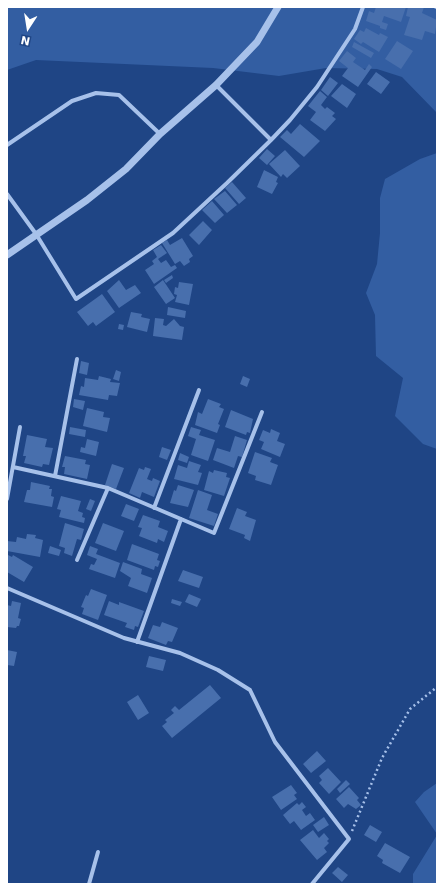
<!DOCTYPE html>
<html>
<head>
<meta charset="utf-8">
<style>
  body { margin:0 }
  #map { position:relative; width:444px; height:891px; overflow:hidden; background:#1f4585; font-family:"DejaVu Sans",sans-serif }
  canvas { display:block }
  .frame { position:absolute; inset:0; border:8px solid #fff; pointer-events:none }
  .north { position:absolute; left:8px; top:8px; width:40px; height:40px; -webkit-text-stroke:3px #1f4585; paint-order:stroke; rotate:192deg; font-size:11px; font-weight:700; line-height:16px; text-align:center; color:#fff }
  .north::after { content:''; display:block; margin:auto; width:14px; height:18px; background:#fff; clip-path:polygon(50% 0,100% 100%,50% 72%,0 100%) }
</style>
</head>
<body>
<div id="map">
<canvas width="444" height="891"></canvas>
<div class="frame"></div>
<div class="north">N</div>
</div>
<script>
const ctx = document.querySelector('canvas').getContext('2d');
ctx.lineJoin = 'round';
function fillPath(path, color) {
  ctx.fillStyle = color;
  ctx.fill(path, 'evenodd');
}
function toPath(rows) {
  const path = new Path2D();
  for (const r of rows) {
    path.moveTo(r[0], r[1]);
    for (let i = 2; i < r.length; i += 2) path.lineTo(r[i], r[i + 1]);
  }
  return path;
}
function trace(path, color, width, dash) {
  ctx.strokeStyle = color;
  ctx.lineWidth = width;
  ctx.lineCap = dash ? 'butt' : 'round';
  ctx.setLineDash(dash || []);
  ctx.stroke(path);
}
fillPath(toPath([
  [7,7,437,7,437,113,402,77,377,69,326,68,279,76,213,68,36,60,7,70],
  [437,153,437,449,423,444,395,416,403,378,376,356,375,315,366,293,377,264,380,233,380,198,385,179,420,159],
  [437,783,437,834,415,802,424,792],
  [437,835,437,884,413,884,413,874]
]), '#335ea2');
fillPath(toPath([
  [376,7,406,7,401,22,384,16,382,22,388,24,386,30,380,28,380,26,366,21,369,11,374,13],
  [408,7,424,7,422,13,437,20,435,34,425,31,422,40,404,35,410,17,406,16],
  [366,28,379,35,380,33,388,37,379,52,363,42,361,44,354,39,360,30,364,32],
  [397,41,413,51,401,69,385,59],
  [354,42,374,53,371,58,352,47],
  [347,51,356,58,353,62,365,70,369,64,372,67,358,87,342,76,348,68,339,61],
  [376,72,390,82,381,94,367,84],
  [330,77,338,83,328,96,321,90],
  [342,84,356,94,347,108,331,96],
  [320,91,327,97,321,105,325,109,327,107,335,113,332,116,336,119,325,131,310,120,316,112,308,106],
  [300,124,320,141,304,157,280,137,287,130,291,134],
  [267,149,275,156,267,165,259,158],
  [285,150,300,166,287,178,283,174,281,177,269,164],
  [264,170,278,177,276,182,278,183,272,194,257,187],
  [232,182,246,198,239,204,225,188],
  [225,191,237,205,227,213,214,199],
  [212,201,224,215,215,223,202,210],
  [203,221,212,230,199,245,189,235],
  [182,238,193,256,189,259,190,262,184,266,180,261,175,264,162,243,167,240,170,245],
  [161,245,167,253,158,259,161,263,166,260,171,267,175,265,177,268,154,284,145,270,154,264,152,261,157,257,153,250],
  [172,275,173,278,166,283,164,280],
  [119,280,126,290,135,285,141,293,119,308,107,291],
  [163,280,175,298,166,304,154,287],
  [179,282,193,284,189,305,175,302,177,295,174,294,175,287,178,288],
  [102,294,115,312,96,326,93,322,88,326,77,312],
  [168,307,186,311,185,318,167,315],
  [131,312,142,314,141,317,150,319,147,332,127,327],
  [155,318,164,319,163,325,166,326,174,319,180,326,184,327,182,340,153,336],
  [119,324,124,325,123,330,118,329],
  [81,361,89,363,87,375,79,373],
  [116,370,121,372,119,381,113,379],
  [99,376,111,379,110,382,120,383,117,396,109,395,108,400,79,395,81,386,84,387,85,378,98,380],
  [243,376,250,379,247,387,240,384],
  [74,399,85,401,83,410,73,407],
  [208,399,221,404,219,407,224,409,218,424,220,425,217,433,195,425,198,412,202,414],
  [87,408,104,412,103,417,110,418,107,432,83,426],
  [231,410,253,419,250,433,247,432,246,435,225,427],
  [70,427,86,430,85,437,69,434],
  [191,427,201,430,199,435,215,440,208,461,191,455,196,439,188,436],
  [271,429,280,433,277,441,285,444,280,457,261,449,264,442,259,440,263,430,270,433],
  [27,435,47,439,45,447,53,448,49,465,43,464,42,467,24,463,26,456,23,456],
  [235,436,247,440,242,457,238,456,234,468,213,460,217,448,230,452],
  [87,439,99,442,96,456,80,452,81,447,85,448],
  [162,447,171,450,167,460,159,457],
  [255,452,272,458,270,462,278,465,271,485,255,480,256,476,248,473],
  [180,453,189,457,187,463,178,460],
  [65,456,86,460,85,464,90,465,87,479,64,474,65,467,62,467],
  [189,461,201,465,198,472,202,473,198,485,174,479,178,465,187,468],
  [112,464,124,468,116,489,105,485],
  [145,467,151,469,147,479,152,481,153,478,160,481,154,497,142,492,140,498,129,493,139,468,144,470],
  [214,470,227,473,226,477,230,478,224,496,204,490,209,471,213,473],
  [31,482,50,486,49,489,52,489,51,496,54,497,52,507,24,502,27,490,30,490],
  [178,485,194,490,188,507,170,503,174,490,176,491],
  [198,490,212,495,207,510,218,514,214,526,189,518],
  [61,496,81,501,78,511,83,513,82,517,85,518,84,523,59,517,61,510,57,509],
  [90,499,95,501,91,511,86,509],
  [126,504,139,509,134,521,121,516],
  [237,508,247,512,245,516,256,520,250,541,244,538,245,535,229,529],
  [143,515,160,521,158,527,168,531,164,542,158,539,157,543,139,536,142,528,138,527],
  [65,523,84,529,81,540,77,539,72,556,64,553,65,548,59,546],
  [103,523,124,531,116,551,95,543],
  [27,534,36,535,35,538,43,540,40,557,7,551,7,541,16,542,17,537,26,539],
  [132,544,159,554,157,560,160,561,158,567,155,566,154,570,127,560],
  [50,546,61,550,59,556,48,553],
  [90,546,98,549,96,554,120,563,115,578,89,569,91,564,94,565,97,559,87,555],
  [8,555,12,557,13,555,33,567,24,582,7,572],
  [123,562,142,569,141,574,152,578,147,593,128,586,131,578,120,571],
  [183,570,203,577,199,588,178,581],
  [91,589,107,595,98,620,82,614,84,608,81,607,86,595,88,596],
  [189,594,201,599,197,607,185,602],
  [172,599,182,602,180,606,171,603],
  [12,601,21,603,18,618,21,619,19,626,17,626,16,628,7,627,7,605,11,606],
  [109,601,119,605,119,602,144,611,138,627,135,626,134,630,125,627,127,623,104,615],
  [162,622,178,628,172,642,168,641,166,645,148,638,153,625,160,627],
  [7,650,17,652,14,666,7,665],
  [149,656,166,660,163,671,146,667],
  [210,685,221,698,172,738,162,726,167,722,165,720,174,713,171,710,175,706,179,710],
  [138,695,149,713,138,720,127,702],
  [317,751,326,761,311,773,303,764],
  [328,768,341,782,329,794,319,783,322,780,319,776],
  [346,780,350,784,340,793,337,789],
  [291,785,297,793,294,795,297,799,281,810,272,797],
  [349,787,359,798,357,800,361,805,356,809,348,804,344,808,336,799],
  [302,802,306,807,302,810,306,816,310,813,315,820,301,830,294,821,290,824,283,815,297,803,299,805],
  [324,817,329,825,318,832,313,825],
  [370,825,382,832,376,842,364,835],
  [313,830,319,838,324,833,329,839,327,841,329,843,324,848,327,852,317,860,300,840],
  [385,843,410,857,400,873,382,863,383,860,377,856],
  [338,867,348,875,342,882,332,873]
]), '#486fad');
trace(toPath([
  [352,831,382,758,410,709,437,687]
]), '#a7c1ea', 2.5, [2, 3]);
trace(toPath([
  [436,7,437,7],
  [216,85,271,140],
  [7,145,72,101,96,93,119,95,160,134],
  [7,194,36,234,76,299,173,233,227,183,271,140,290,120,317,87,355,29,363,7],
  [13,467,108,488,214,533,262,412],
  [55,476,77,359],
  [7,499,20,427],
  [154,508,199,390],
  [77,560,108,488],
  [7,588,124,638,180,653,218,670,250,690,275,742,349,839,312,884],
  [137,642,181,519],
  [89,884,98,852]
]), '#a7c1ea', 4);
trace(toPath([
  [7,255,87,200,126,169,160,134,216,85,257,42,278,7]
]), '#a7c1ea', 7);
</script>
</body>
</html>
